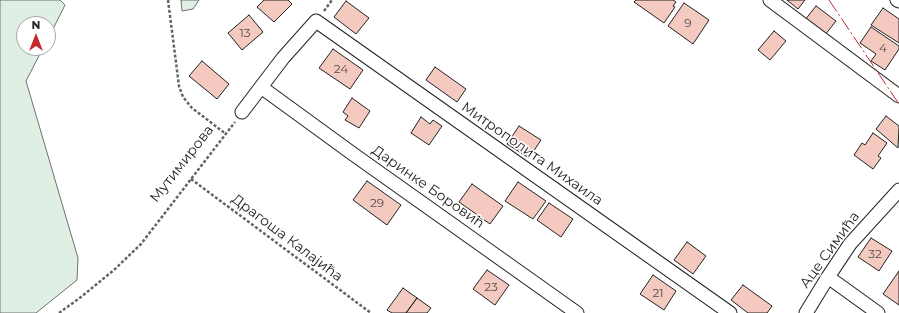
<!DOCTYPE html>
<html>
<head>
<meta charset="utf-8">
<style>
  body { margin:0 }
  #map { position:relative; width:899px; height:313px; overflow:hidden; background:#fff; font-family:Montserrat,sans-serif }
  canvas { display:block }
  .north { position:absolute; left:16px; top:16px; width:40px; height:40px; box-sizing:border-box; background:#fff; border:1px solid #a7a7a7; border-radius:50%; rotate:0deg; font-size:11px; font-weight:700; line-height:16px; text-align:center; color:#222 }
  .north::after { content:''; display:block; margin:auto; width:14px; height:18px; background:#c62828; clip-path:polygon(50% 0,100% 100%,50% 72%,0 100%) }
</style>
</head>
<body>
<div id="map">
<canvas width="899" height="313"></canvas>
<div class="north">N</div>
</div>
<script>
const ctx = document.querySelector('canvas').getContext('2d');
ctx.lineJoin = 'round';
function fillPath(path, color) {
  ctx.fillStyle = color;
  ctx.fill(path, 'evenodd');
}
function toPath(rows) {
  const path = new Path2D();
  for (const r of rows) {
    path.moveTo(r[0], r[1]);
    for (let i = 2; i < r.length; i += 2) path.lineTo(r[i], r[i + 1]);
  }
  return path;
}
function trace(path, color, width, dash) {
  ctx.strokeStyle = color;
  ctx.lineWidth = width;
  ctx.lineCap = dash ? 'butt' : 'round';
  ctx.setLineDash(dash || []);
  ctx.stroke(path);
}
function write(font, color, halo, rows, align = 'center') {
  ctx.font = font + ' Montserrat,sans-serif';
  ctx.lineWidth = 3;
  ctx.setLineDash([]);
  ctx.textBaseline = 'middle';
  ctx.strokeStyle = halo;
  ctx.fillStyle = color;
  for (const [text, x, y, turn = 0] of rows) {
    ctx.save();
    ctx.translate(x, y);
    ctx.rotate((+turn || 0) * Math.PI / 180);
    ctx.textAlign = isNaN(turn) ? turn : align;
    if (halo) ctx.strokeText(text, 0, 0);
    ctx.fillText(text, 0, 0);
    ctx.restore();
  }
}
const green = toPath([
  [0,0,60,0,65,5,48,39,48,24,24,24,24,48,43,48,26,81,78,258,77,280,36,313,0,313,0,0],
  [181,0,199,0,193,9,182,11,181,0]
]);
fillPath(green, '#e0efe3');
trace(green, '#6f6f6f', 1);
const building = toPath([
  [264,0,288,0,292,4,274,22,257,7,264,0],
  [636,0,673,0,676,2,673,6,675,7,664,23,634,2,636,0],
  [787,0,805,0,798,9,787,0],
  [346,1,369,18,356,34,334,17,346,1],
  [684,3,709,20,693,44,668,26,684,3],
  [816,6,836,21,825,35,805,20,816,6],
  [883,8,899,19,899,43,871,25,883,8],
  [249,15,263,32,242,50,228,33,249,15],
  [871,27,899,46,899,49,885,70,871,61,876,54,860,43,871,27],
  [774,31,786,41,770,60,758,50,774,31],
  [333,49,363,70,350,89,319,68,333,49],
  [202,61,229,84,217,99,189,76,202,61],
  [435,67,466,89,457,102,426,80,435,67],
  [352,98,370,111,359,128,345,120,348,116,343,112,352,98],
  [886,116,899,126,898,148,876,129,886,116],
  [421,117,430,124,433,120,442,126,429,145,411,133,421,117],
  [519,126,541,140,529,158,507,144,519,126],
  [873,133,887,143,878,156,881,158,873,169,854,155,862,143,865,145,873,133],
  [367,181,401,205,387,225,353,200,367,181],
  [518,182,546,201,533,219,505,201,518,182],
  [472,184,503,206,490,224,459,202,472,184],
  [549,203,573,219,561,237,537,220,549,203],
  [871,238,892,251,879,271,858,257,871,238],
  [687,242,706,256,693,274,674,260,687,242],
  [487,270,509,285,495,305,473,289,487,270],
  [899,271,899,305,883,294,899,271],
  [653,275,676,291,664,310,640,294,653,275],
  [743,285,772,306,767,313,748,313,731,300,743,285],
  [403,288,417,298,406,313,392,313,387,310,403,288],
  [417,298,431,308,427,313,406,313,417,298]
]);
fillPath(building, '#f3c9c0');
trace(building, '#222', 1);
const minor = toPath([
  [770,0,899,96],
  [897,0,899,1],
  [261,87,353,154,577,313],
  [242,112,283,58,316,21,730,313],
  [828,277,878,313],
  [806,313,828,277,850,244,899,190]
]);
trace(minor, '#222', 15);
trace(toPath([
  [168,0,179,86,183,97,192,108,226,134],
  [324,11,332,0],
  [191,179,371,313],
  [59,313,81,297,114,270,141,244,235,122]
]), '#646464', 2.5, [3, 2]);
trace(minor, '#fff', 13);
trace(toPath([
  [829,0,899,104]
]), '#c62828', 1, [14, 3, 2, 3]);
write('12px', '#564c4a', null, [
  ["9",688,23],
  ["13",245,33],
  ["4",883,48],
  ["24",341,69],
  ["29",377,203],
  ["32",875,254],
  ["23",491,287],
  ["21",658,293]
]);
write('14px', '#222', '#fff', [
  ["Митрополита Михаила",532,154,35],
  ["Мутимирова",182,164,-52],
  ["Даринке Боровић",428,187,35],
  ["Драгоша Калајића",287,238,37],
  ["Аце Симића",830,250,-54]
]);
</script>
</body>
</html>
